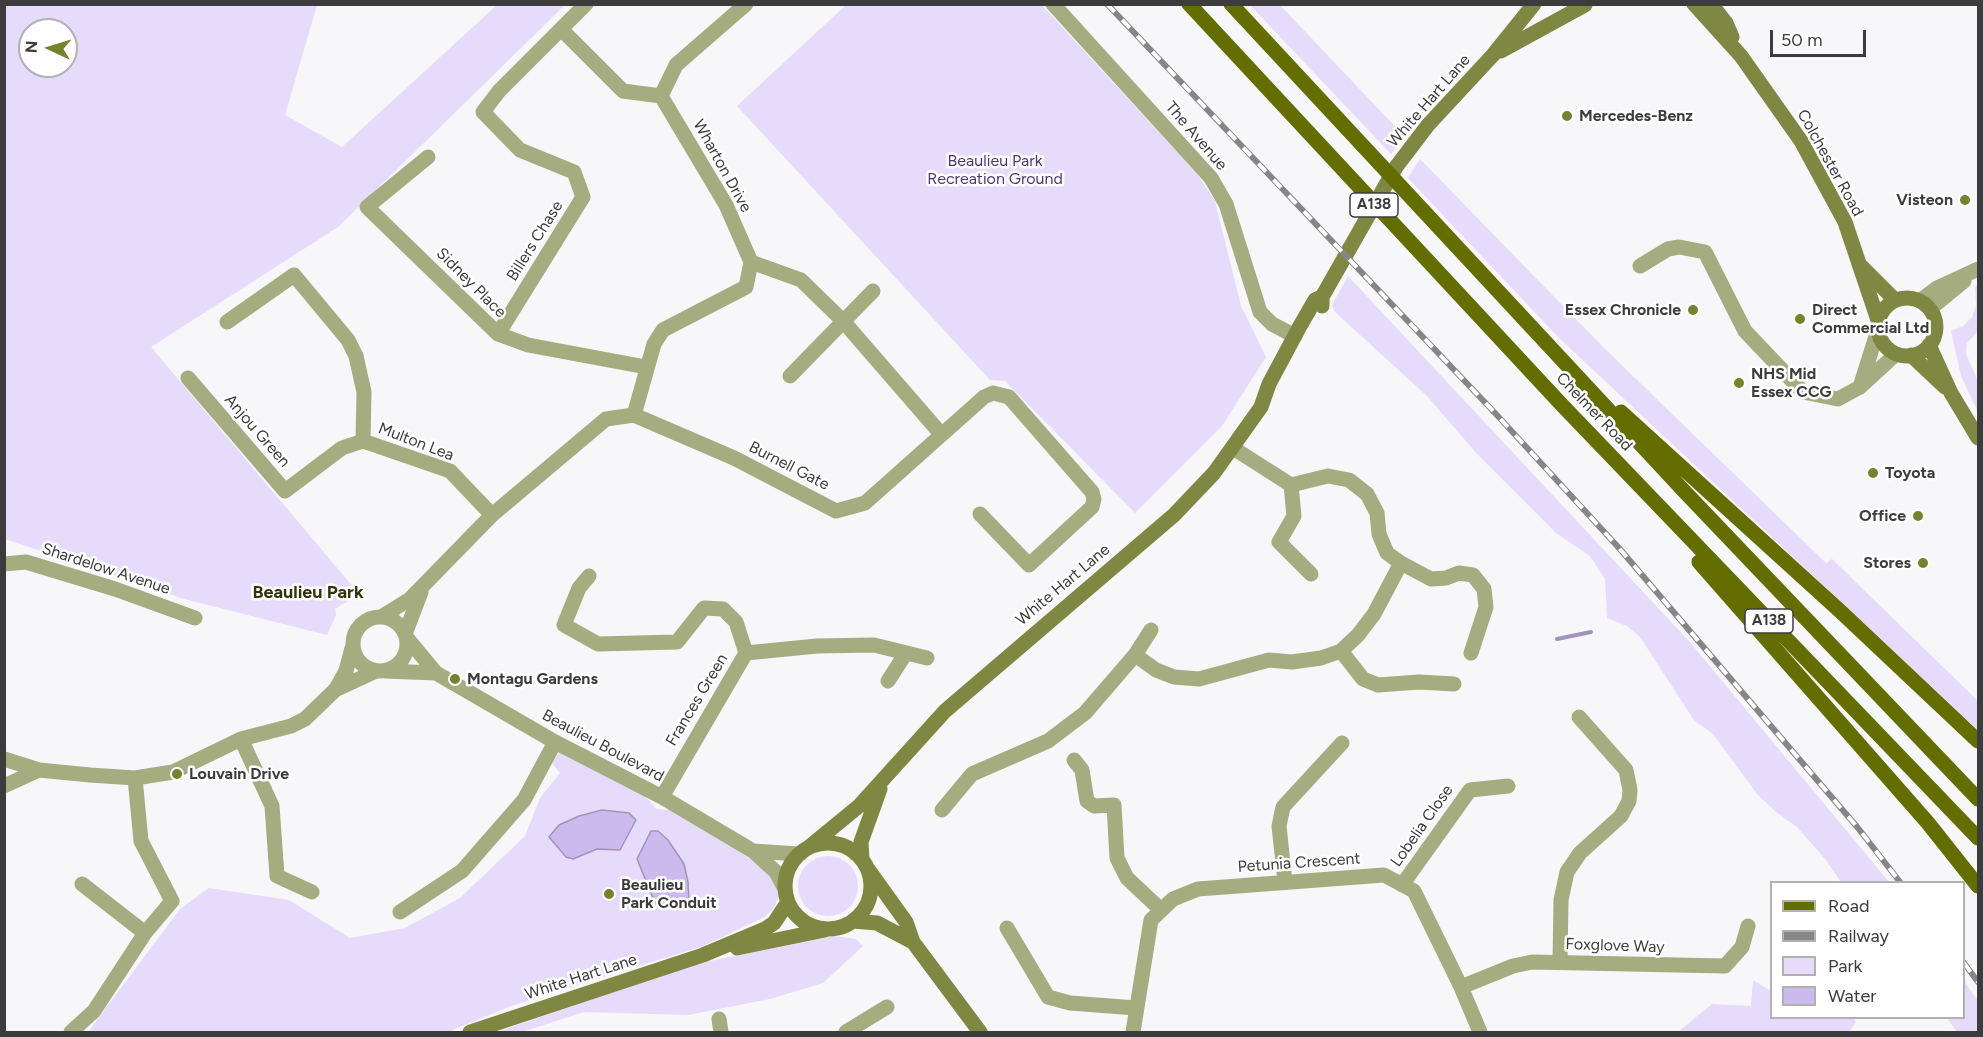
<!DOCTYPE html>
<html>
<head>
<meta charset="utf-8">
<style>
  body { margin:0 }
  #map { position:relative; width:1983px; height:1037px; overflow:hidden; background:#f7f6f9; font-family:Figtree,sans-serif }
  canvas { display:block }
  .frame { position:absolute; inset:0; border:6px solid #3c3c3d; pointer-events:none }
  .legend { position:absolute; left:1770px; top:881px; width:195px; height:138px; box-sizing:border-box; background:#fff; border:2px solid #b1b1b1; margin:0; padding:8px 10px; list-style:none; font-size:18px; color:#3c3c3d }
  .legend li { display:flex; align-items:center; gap:12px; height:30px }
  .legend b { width:30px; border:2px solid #b1b1b1 }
  .north { position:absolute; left:18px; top:18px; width:60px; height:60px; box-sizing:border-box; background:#fff; border:2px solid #b1b1b1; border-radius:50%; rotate:274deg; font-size:16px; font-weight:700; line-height:24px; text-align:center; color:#3c3c3d }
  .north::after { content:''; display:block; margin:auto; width:21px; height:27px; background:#77822e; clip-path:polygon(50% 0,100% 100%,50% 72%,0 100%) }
  .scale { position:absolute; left:1770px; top:30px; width:96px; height:27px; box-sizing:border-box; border:3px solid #3c3c3d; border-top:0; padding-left:8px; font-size:18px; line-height:21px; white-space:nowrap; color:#3c3c3d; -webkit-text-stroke:4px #fff; paint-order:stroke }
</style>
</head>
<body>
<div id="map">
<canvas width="1983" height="1037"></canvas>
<div class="frame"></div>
<ul class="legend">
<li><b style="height:8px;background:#636d00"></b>Road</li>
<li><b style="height:8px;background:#868587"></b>Railway</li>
<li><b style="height:16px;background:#e6dbfa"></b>Park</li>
<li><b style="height:16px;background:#ccb9ee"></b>Water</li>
</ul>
<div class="north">N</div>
<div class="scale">50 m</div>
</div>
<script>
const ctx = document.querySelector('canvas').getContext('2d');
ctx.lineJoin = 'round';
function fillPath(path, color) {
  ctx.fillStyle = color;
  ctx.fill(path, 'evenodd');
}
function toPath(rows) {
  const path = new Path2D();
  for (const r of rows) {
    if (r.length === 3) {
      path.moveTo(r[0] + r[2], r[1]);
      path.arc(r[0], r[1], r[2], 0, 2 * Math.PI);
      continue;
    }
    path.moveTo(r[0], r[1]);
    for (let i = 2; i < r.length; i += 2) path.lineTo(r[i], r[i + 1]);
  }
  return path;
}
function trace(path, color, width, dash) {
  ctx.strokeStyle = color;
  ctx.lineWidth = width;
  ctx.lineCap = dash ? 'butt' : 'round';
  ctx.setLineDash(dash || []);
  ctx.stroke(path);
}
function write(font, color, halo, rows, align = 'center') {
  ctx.font = font + ' Figtree,sans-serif';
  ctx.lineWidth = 5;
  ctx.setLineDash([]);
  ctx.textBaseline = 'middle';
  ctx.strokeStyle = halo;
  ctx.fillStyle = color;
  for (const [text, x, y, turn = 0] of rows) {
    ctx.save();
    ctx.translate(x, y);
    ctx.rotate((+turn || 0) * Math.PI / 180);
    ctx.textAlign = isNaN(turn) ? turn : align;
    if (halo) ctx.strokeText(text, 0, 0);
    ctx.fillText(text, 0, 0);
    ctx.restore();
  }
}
fillPath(toPath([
  [4,5,317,5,285,115,342,147,497,5,565,5,338,227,151,347,359,594,335,609,336,615,327,635,184,599,5,539],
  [30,30,66,30,66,66,30,66],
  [846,5,1042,5,1197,174,1215,201,1241,306,1266,357,1222,426,1135,513,1005,381,990,380,737,106],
  [1250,5,1280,5,1404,136,1391,154],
  [1420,159,1602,346,1826,563,1832,559,1978,701,1978,730,1559,338,1408,178],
  [1348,276,1689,641,1889,882,1841,882,1826,860,1797,827,1776,812,1757,794,1713,734,1694,720,1640,637,1627,626,1607,618,1605,579,1590,556,1556,533,1478,455,1427,396,1335,312,1332,305],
  [1978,284,1978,331,1967,343,1966,354,1978,381,1978,412,1961,376,1951,331,1963,326,1972,317,1976,306,1975,287],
  [560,750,644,795,656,809,671,810,711,832,772,874,777,884,779,897,773,909,765,917,703,946,511,1006,448,1032,88,1032,180,909,209,888,289,900,350,938,405,928,460,898,525,836,540,798,560,773,552,763],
  [828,886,30],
  [834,936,856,939,863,946,823,983,770,999,688,1015,584,1012,522,1032,497,1032,700,963],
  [1753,980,1771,991,1772,1018,1854,1018,1856,1022,1849,1032,1678,1032,1712,1004,1751,1006],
  [1964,981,1978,1001,1978,1032,1957,1032,1947,1018,1964,1018]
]), '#e6dbfa');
const water = toPath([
  [602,810,629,813,636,820,620,850,597,849,573,859,566,857,549,837,559,825,579,816,602,810],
  [651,831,658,831,668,840,684,864,688,882,689,902,685,908,656,903,653,898,637,859,651,831]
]);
fillPath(water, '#ccb9ee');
trace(water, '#a194b9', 1.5);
trace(toPath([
  [1557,639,1591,632]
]), '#a194b9', 4);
trace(toPath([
  [586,4,561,29,623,91,661,96],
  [1053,4,1211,178,1226,204,1260,312,1272,324,1295,336],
  [661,96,676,65,746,4],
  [428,157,367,207,498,334,528,345,646,367],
  [751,262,801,280,843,321,941,434],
  [1640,266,1668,249,1679,247,1705,252,1745,331,1803,392,1838,399,1860,387,1896,354],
  [1920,301,1937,288,1978,269],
  [1930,309,1964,281],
  [227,322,294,275,348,340,356,356,364,392,363,441,450,471,492,515],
  [498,334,583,197,574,172,520,150,483,112,499,91,561,29],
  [790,376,873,291],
  [188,378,285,491,342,448,363,441],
  [1860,387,1878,330],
  [634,415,654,344,663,330,746,287,751,262,726,205,661,96],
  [1291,485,1294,516,1279,542,1311,574],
  [1401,563,1431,579,1446,578,1459,573,1473,575,1484,589,1486,607,1471,653],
  [4,564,26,562,115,589,195,618],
  [589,576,579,588,564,625,598,644,677,642,704,608,723,609,736,622,746,653,662,797],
  [380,644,27],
  [381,617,410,599,492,515,606,419,634,415,734,458,836,511,865,503,984,397,993,393,1009,397,1092,492,1094,499,1092,507,1029,565,980,514],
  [405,634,421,592],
  [407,638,436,673,555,742,662,797,753,851,776,872,784,887],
  [1341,651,1363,679,1378,685,1419,682,1454,684],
  [746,653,817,646,874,645,927,658],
  [1135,655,1151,630],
  [385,671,436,673],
  [888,681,906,653],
  [336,689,346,671,352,648],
  [241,739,272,806,277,876,312,892],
  [4,759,39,770,90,775,135,778,173,772,241,739,291,726,305,719,335,690,376,671],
  [1074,760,1082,770,1087,801,1094,806,1114,805,1117,858,1127,878,1161,910],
  [4,786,39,770],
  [942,810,972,774,1048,741,1085,713,1135,655,1156,670,1174,677,1199,679,1269,660,1292,662,1321,658,1341,651,1358,635,1374,614,1401,563,1387,553,1379,534,1377,513,1367,494,1349,480,1328,476,1291,485,1233,448],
  [753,851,798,854],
  [1285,882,1279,826,1283,807,1342,743],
  [82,884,145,933],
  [1402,885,1470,790,1508,786],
  [400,912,462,871,524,800,555,742],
  [1007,928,1048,997,1070,1003,1136,1008],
  [1560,962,1561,900,1567,872,1580,853,1621,816,1629,801,1630,790,1626,770,1579,717],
  [1461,987,1513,966,1532,962,1725,966,1742,947,1748,926],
  [719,1019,721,1032],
  [71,1032,94,1011,145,933,172,901,141,841,135,778],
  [846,1032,887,1007],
  [1133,1032,1151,920,1173,899,1198,889,1384,875,1414,891,1461,987,1480,1032]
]), '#a5ac80', 15);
trace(toPath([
  [1694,4,1741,56,1801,141,1845,222,1878,320],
  [1711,4,1726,23,1732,37],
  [1501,51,1585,5],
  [1860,265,1895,300],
  [1907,327,29],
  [1322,306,1322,297,1396,167,1428,125,1493,55,1534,4],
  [1929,345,1951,393,1978,438],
  [1911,355,1945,387],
  [828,886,43],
  [809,847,859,806,945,711,1174,515,1214,473,1261,407,1269,384,1300,326,1315,300,1322,297],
  [862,860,861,842,880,789],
  [868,869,906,922,913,942,980,1032],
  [853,921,877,923,913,942],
  [737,948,825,930],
  [470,1032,703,955,765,929,774,923,788,902]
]), '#7e8843', 15);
trace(toPath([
  [1189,4,1561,404,1978,838],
  [1231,4,1684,491,1978,799],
  [1621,412,1840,611,1978,741],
  [1699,562,1928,823,1978,886]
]), '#636d00', 15);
const rail = toPath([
  [1107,4,1495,413,1619,548,1858,828,1900,882],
  [1964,963,1978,982]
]);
trace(rail, '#868587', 6);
trace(rail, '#fff', 4, [11]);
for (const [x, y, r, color] of [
  [1567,116,6,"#77822e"],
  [1965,200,6,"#77822e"],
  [1693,310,6,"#77822e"],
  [1800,319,6,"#77822e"],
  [1739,383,6,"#77822e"],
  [1873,473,6,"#77822e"],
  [1918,516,6,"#77822e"],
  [1923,563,6,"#77822e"],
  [455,679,6,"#77822e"],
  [177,774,6,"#77822e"],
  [609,894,6,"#77822e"]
]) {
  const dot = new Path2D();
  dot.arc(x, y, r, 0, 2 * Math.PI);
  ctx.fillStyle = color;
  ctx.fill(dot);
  trace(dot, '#fff', 2);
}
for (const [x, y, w] of [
  [1374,205,48],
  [1769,621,48]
]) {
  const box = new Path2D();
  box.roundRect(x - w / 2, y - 12, w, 24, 4.5);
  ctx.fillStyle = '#fff';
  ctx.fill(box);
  trace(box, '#3c3c3d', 1.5);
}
write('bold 15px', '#3c3c3d', null, [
  ["A138",1374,205],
  ["A138",1769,621]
]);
write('16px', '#3c3c3d', '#fff', [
  ["White Hart Lane",1429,101,-49],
  ["The Avenue",1196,136,49],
  ["Colchester Road",1830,163,61],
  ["Wharton Drive",722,166,61],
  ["Billers Chase",535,241,-58],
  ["Sidney Place",471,283,45],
  ["Chelmer Road",1594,412,46],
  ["Anjou Green",257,431,49],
  ["Multon Lea",416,442,21],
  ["Burnell Gate",789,466,27],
  ["Shardelow Avenue",106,569,18],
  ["White Hart Lane",1063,585,-40],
  ["Frances Green",697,700,-59],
  ["Beaulieu Boulevard",603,746,28],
  ["Lobelia Close",1422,826,-55],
  ["Petunia Crescent",1299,863,-4],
  ["Foxglove Way",1615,946,2],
  ["White Hart Lane",581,977,-18]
]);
write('bold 16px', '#3c3c3d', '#fff', [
  ["Mercedes-Benz",1579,116],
  ["Visteon",1953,200,"right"],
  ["Essex Chronicle",1681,310,"right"],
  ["Direct",1812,310],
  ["Commercial Ltd",1812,328],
  ["NHS Mid",1751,374],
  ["Essex CCG",1751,392],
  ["Toyota",1885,473],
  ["Office",1906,516,"right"],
  ["Stores",1911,563,"right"],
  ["Montagu Gardens",467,679],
  ["Louvain Drive",189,774],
  ["Beaulieu",621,885],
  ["Park Conduit",621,903]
], 'left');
write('16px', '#503575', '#fff', [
  ["Beaulieu Park",995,161],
  ["Recreation Ground",995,179]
]);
write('bold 18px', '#31350d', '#fff', [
  ["Beaulieu Park",308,593]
]);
</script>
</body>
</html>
